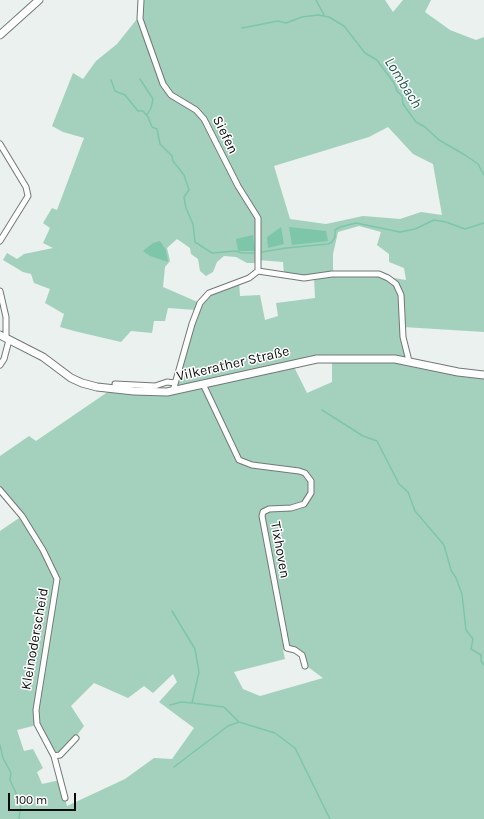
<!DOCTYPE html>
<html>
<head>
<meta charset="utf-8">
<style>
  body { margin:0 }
  #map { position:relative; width:484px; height:819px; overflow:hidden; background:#eaf1ee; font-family:Karla,sans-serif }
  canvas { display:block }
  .scale { position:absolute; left:8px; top:793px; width:68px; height:18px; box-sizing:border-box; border:2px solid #0b0d0c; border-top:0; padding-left:5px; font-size:12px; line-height:14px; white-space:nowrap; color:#0b0d0c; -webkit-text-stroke:3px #fff; paint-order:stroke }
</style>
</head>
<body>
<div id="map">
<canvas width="484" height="819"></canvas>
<div class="scale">100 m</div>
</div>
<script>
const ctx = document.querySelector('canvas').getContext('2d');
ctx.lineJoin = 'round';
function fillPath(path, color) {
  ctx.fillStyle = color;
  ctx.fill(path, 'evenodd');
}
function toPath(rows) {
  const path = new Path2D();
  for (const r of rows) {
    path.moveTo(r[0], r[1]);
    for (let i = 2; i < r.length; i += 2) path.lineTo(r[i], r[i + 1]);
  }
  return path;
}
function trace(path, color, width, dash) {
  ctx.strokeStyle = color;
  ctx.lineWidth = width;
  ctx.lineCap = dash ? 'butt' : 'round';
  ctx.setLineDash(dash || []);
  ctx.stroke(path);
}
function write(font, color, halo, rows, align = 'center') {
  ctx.font = font + ' Karla,sans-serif';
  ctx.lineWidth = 3;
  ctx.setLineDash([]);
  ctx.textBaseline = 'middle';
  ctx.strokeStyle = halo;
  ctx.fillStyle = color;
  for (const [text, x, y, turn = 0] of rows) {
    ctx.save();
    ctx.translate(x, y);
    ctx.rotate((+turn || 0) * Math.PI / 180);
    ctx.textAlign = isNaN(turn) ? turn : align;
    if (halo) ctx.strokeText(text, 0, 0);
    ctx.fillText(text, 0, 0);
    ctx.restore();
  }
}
fillPath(toPath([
  [143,0,385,0,393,12,403,0,431,0,425,12,450,30,476,40,484,37,484,332,403,327,409,361,484,375,484,819,0,819,0,531,22,516,0,490,0,456,29,436,36,441,112,389,173,391,196,310,168,308,165,321,154,321,152,333,131,331,121,342,74,331,60,327,64,314,45,303,50,289,34,283,31,274,23,272,3,260,7,253,17,259,24,254,53,248,43,243,50,228,43,223,52,208,57,210,84,138,63,132,52,126,73,73,83,79,96,61,117,44,137,19,140,19],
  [388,127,413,154,433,164,442,215,421,212,400,219,363,216,326,224,290,219,274,166,369,137],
  [359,226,381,232,377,245,389,254,389,262,404,268,406,280,371,274,333,274,333,254,338,232],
  [177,239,190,248,191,254,198,259,200,271,206,276,213,272,217,262,224,256,236,257,247,263,256,263,255,252,258,251,258,260,283,262,284,275,314,277,315,298,276,303,278,316,265,320,260,295,240,296,239,281,205,296,200,303,163,287,165,267,170,261,167,248],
  [332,359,332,382,307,393,292,363],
  [287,648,296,648,308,667,323,678,260,696,243,689,234,672,285,659,283,650],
  [173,674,177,682,159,702,194,728,172,759,154,758,125,779,67,806,60,780,42,784,37,772,43,768,33,749,24,751,17,730,37,725,57,757,65,751,84,726,71,706,94,683,128,698,144,686,153,693]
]), '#a3d1be');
fillPath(toPath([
  [281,227,284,244,268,248,267,237],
  [289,227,326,231,328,241,292,245],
  [253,235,255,251,238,251,236,239],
  [160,241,166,250,168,262,150,256,143,251,153,243]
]), '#7dc6aa');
trace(toPath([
  [316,0,324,15],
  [242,28,278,21,286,23,302,17,318,15,329,17,344,26,365,53,377,60,394,83,397,91,402,96,403,104,416,122,425,127,439,140,465,155,478,164,484,175],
  [140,79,153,99,151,108,147,115],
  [111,80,115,91,125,95,138,111,143,111,148,117,152,127,157,129,160,144,172,156,173,161,184,175,189,190,184,197,186,208,193,224,195,242,212,253,235,251,242,253,254,253],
  [262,252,286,248,328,244,332,242,335,237,335,230,340,227,356,223,400,232,415,229,434,220,446,222,465,229,484,223],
  [322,410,363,436,377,441,399,484,408,492,415,511,444,545,451,570,456,578,462,594,466,630,473,639,471,649,481,655,481,661,484,665],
  [172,611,195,649,199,672,192,703,224,707,239,722,275,733,295,748,330,819],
  [170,705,181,702,192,703],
  [0,745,3,758,11,773,10,780,21,804,19,819],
  [174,767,228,726,239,722]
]), '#7dc6aa', 1.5);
const street = toPath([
  [141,0,140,19,163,84,171,95,196,110,204,119,238,186,258,218,258,271],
  [0,144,26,187,28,196,0,241],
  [0,291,6,317,6,338],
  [0,365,4,359,9,340],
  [115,384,155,386,167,382,175,383],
  [203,384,239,460,252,465,299,471,305,473,311,481,311,493,304,504,291,508,269,509,263,512,262,516,287,648,295,650,302,655,305,666],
  [173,391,192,324,200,303,209,293,249,278,258,271,304,278,332,274,379,274,388,278,396,284,401,295,403,337,409,361],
  [0,490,22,516,43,550,57,579,36,710,37,724,54,756,65,798],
  [54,756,60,755,76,738]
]);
const secondary = toPath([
  [0,35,39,0],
  [0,335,43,357,71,378,82,383,97,387,134,391,167,392,317,359,395,359,458,372,484,375]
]);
trace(street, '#727875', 7);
trace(secondary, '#727875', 9);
trace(street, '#fff', 5);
trace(secondary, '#fff', 7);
write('14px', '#0b0d0c', '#fff', [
  ["Siefen",225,135,64],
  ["Vilkerather Straße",233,364,-13],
  ["Tixhoven",280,550,80],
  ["Kleinoderscheid",35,639,-80]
]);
write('italic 15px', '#1e5745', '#fff', [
  ["Lombach",403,83,58]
]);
</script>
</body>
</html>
